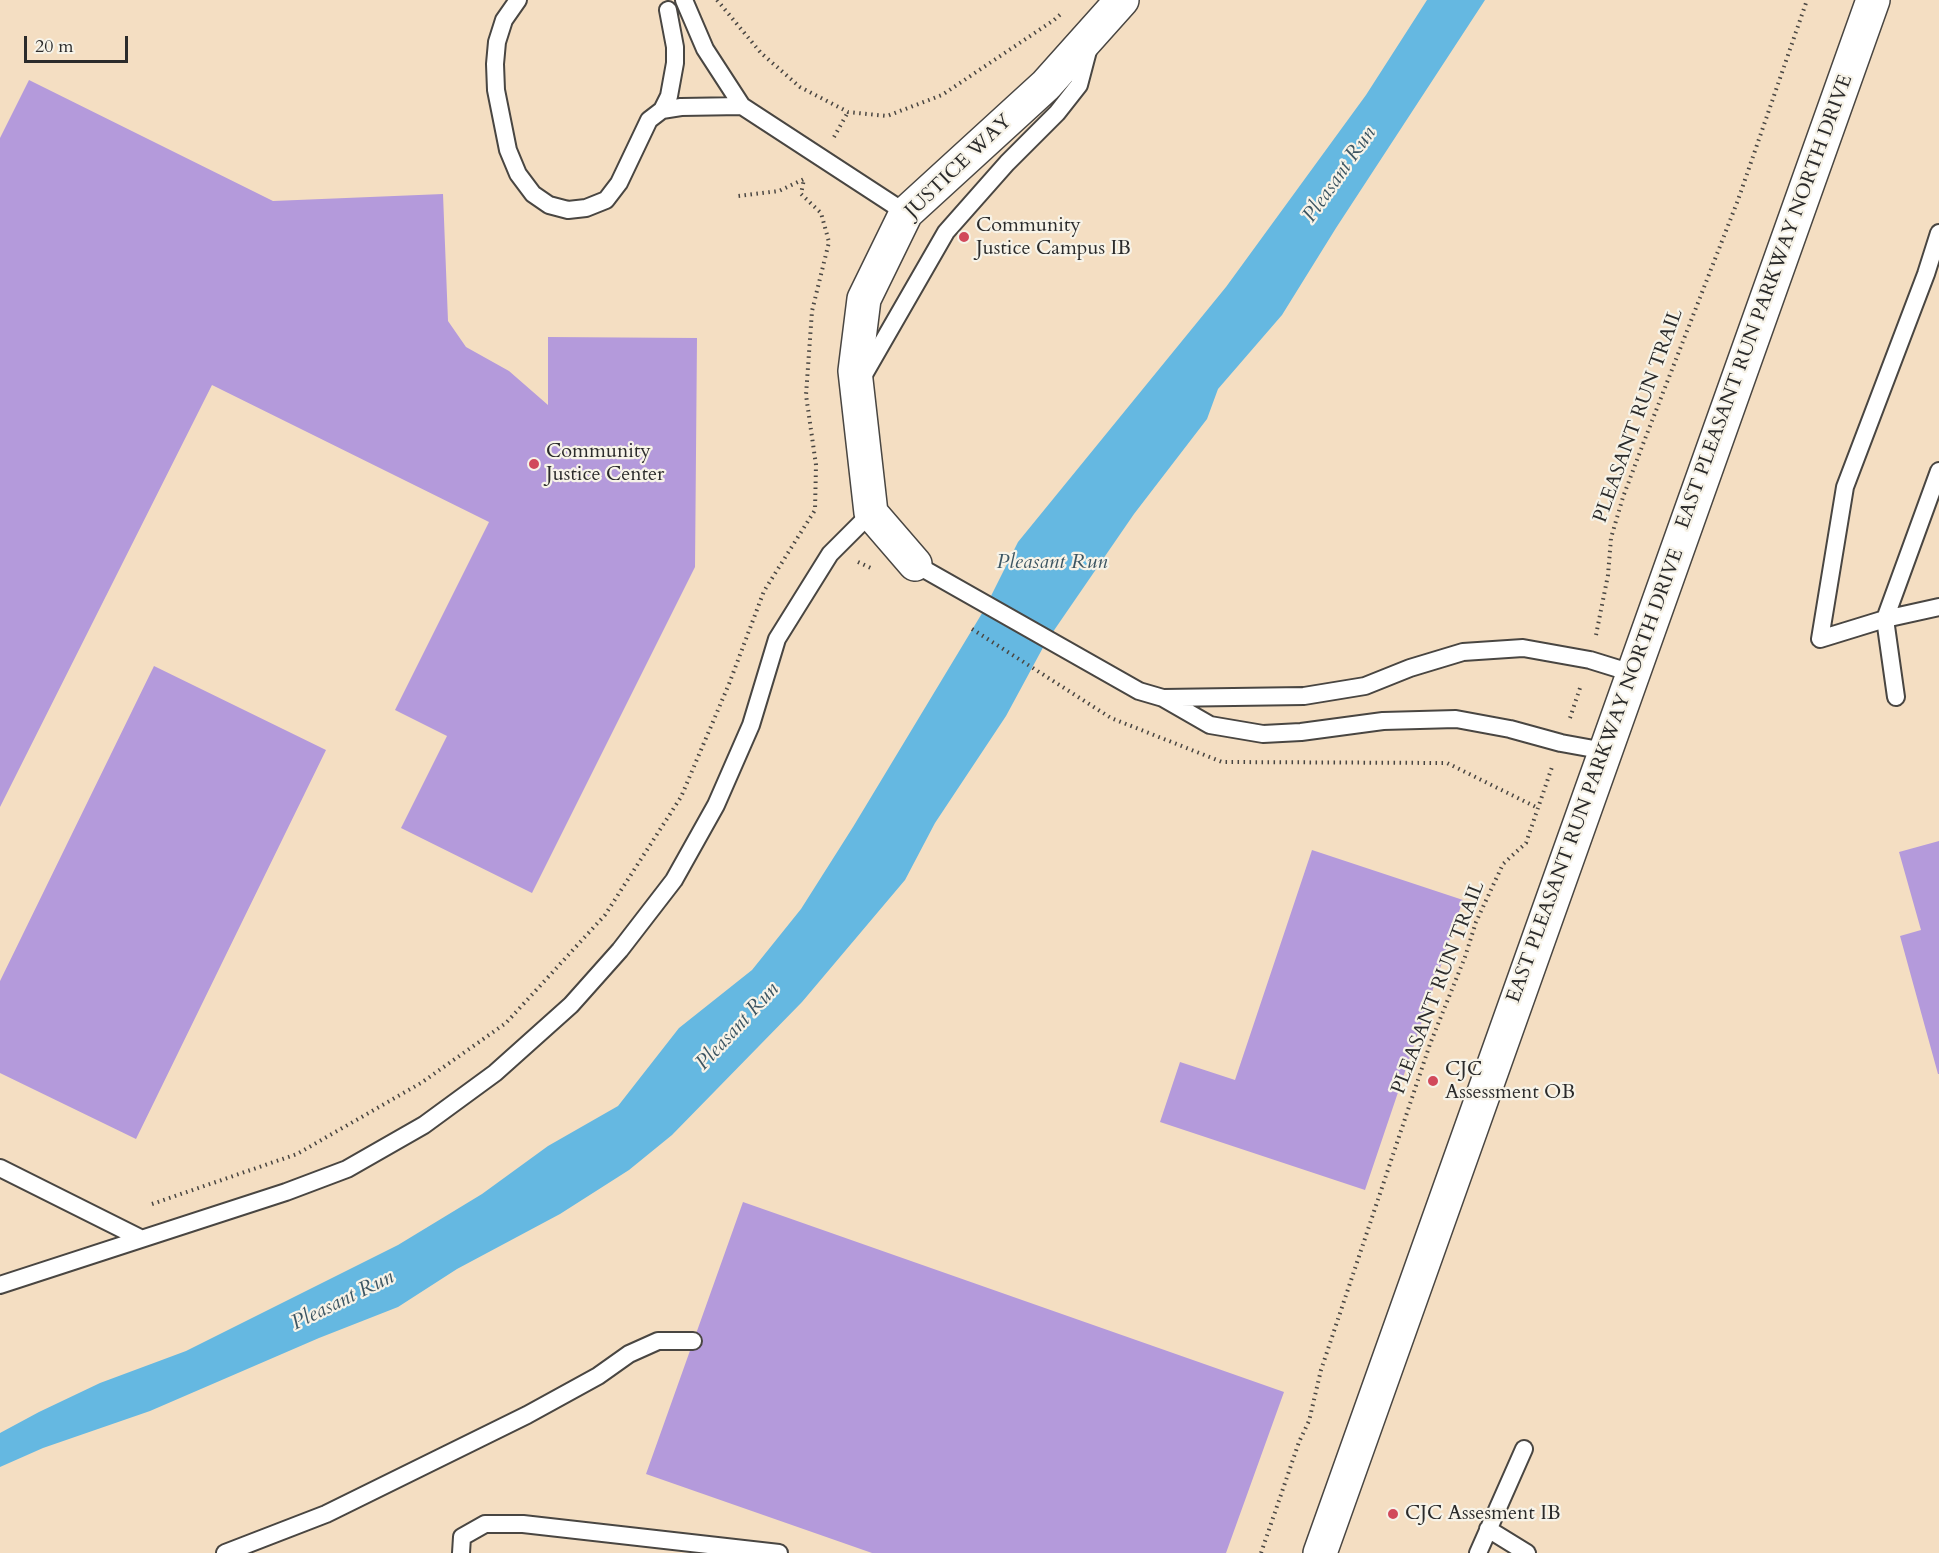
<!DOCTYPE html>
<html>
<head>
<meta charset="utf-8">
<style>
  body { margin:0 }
  #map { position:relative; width:1939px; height:1553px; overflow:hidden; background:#f4dec2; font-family:Cardo,serif }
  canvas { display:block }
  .scale { position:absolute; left:24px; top:36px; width:104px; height:27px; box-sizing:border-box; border:3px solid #2b2b2b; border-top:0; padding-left:8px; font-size:18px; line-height:21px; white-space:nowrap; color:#2b2b2b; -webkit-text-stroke:4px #f7f3e8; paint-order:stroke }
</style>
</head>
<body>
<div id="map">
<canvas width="1939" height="1553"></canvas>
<div class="scale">20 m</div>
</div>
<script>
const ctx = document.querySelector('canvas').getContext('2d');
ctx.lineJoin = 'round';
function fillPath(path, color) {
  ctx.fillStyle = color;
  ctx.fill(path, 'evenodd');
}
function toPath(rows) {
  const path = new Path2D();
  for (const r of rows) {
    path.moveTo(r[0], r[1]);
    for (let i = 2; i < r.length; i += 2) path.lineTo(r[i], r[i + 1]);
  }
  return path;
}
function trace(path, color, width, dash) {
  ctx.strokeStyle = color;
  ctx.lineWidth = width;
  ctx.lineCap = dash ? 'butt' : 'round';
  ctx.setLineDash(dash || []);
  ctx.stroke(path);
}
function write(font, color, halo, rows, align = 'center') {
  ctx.font = font + ' Cardo,serif';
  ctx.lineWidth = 4.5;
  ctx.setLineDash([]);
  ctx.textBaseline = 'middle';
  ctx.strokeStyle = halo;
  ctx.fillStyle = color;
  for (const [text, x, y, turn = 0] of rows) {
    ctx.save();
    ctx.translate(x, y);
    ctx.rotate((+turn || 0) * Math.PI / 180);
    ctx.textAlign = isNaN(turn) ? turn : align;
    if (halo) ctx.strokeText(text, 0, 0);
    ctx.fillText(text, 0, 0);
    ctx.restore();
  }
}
fillPath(toPath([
  [1427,0,1485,0,1336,228,1282,315,1218,389,1207,419,1134,514,1046,642,1006,716,935,823,905,880,802,1002,672,1135,629,1170,560,1214,457,1269,398,1307,319,1338,150,1411,43,1448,0,1467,0,1433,39,1412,100,1383,186,1351,398,1245,482,1194,548,1146,618,1106,679,1028,752,970,801,909,853,827,984,610,1018,542,1226,287,1366,95]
]), '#65b8e1');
fillPath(toPath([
  [29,80,273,201,443,194,448,321,466,347,509,371,548,405,548,337,697,338,695,567,532,893,401,828,447,736,395,710,489,522,212,385,0,807,0,138],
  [154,666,326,750,136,1139,0,1073,0,981],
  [1939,841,1939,1074,1938,1074,1900,936,1921,930,1899,852],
  [1312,850,1463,900,1365,1190,1160,1122,1180,1062,1235,1080],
  [743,1202,1284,1392,1226,1553,872,1553,646,1474]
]), '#b49adb');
const service = toPath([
  [518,0,504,20,497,42,495,64,496,90,508,150,518,174,533,194,549,205,568,210,586,208,606,200,619,183,649,120,662,110,681,107,742,106],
  [684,0,705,49,742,106,906,213],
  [662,110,669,96,675,63,675,47,668,10],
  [862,378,946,232,1007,163,1057,113,1079,85,1089,47],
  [915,564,1139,691,1163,698,1210,725,1263,734,1301,732,1383,721,1456,719,1510,729,1561,743,1605,751],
  [1885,619,1939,471],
  [1885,619,1939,607],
  [1896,697,1885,619,1820,639,1845,487,1926,274,1939,233],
  [1163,698,1304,696,1365,686,1410,668,1463,652,1523,648,1590,660,1632,673],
  [0,1168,140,1238],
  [0,1285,286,1192,347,1169,424,1125,495,1073,571,1005,620,950,674,880,716,805,751,725,777,639,830,554,871,513],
  [1488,1529,1527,1553],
  [225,1553,326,1514,527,1415,598,1376,629,1354,658,1341,693,1341],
  [461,1553,462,1537,485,1524,523,1524,779,1553],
  [1478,1553,1524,1449]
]);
const minor = toPath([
  [915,564,871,513,855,371,864,299,906,213,1046,85,1122,0]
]);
const tertiary = toPath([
  [1320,1553,1873,0]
]);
trace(service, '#494642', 20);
trace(minor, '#494642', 36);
trace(tertiary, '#494642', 36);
trace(toPath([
  [717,0,761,53,800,87,848,112,887,116,942,95,1054,20,1062,13],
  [834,137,848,112],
  [858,562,873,569],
  [972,629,1111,718,1222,762,1447,763,1538,808],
  [1596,635,1608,575,1611,538,1623,497,1643,444,1738,200,1807,0],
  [1570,718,1581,685],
  [152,1204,297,1154,421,1083,506,1023,605,915,681,797,729,684,764,591,815,510,816,465,806,395,812,311,829,242,821,213,801,194,804,179,779,191,738,196],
  [1261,1553,1299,1442,1309,1421,1321,1370,1430,1044,1465,957,1476,922,1503,864,1526,843,1552,767]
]), '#494642', 4, [1.5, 4.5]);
trace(service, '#fff', 16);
trace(minor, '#fff', 33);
trace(tertiary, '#fff', 33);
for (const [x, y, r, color] of [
  [964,237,6,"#d1495b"],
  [534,464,6,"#d1495b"],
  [1433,1081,6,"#d1495b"],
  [1393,1514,6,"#d1495b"]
]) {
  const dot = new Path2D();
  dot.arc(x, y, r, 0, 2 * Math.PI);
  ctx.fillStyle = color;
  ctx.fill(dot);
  trace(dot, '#f7f3e8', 2);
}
write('20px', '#2b2b2b', '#f7f3e8', [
  ["JUSTICE WAY",959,167,-44],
  ["EAST PLEASANT RUN PARKWAY NORTH DRIVE",1765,302,-70],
  ["PLEASANT RUN TRAIL",1639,416,-70],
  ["EAST PLEASANT RUN PARKWAY NORTH DRIVE",1596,776,-70],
  ["PLEASANT RUN TRAIL",1439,988,-69]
]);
write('20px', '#2b2b2b', '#f7f3e8', [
  ["Community",976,226],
  ["Justice Campus IB",976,249],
  ["Community",546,452],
  ["Justice Center",546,475],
  ["CJC",1445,1070],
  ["Assessment OB",1445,1093],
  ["CJC Assesment IB",1405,1514]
], 'left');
write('italic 21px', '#3c5562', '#f7f3e8', [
  ["Pleasant Run",1340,175,-55],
  ["Pleasant Run",1052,563],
  ["Pleasant Run",738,1027,-47],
  ["Pleasant Run",343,1301,-26]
]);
</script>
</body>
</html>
